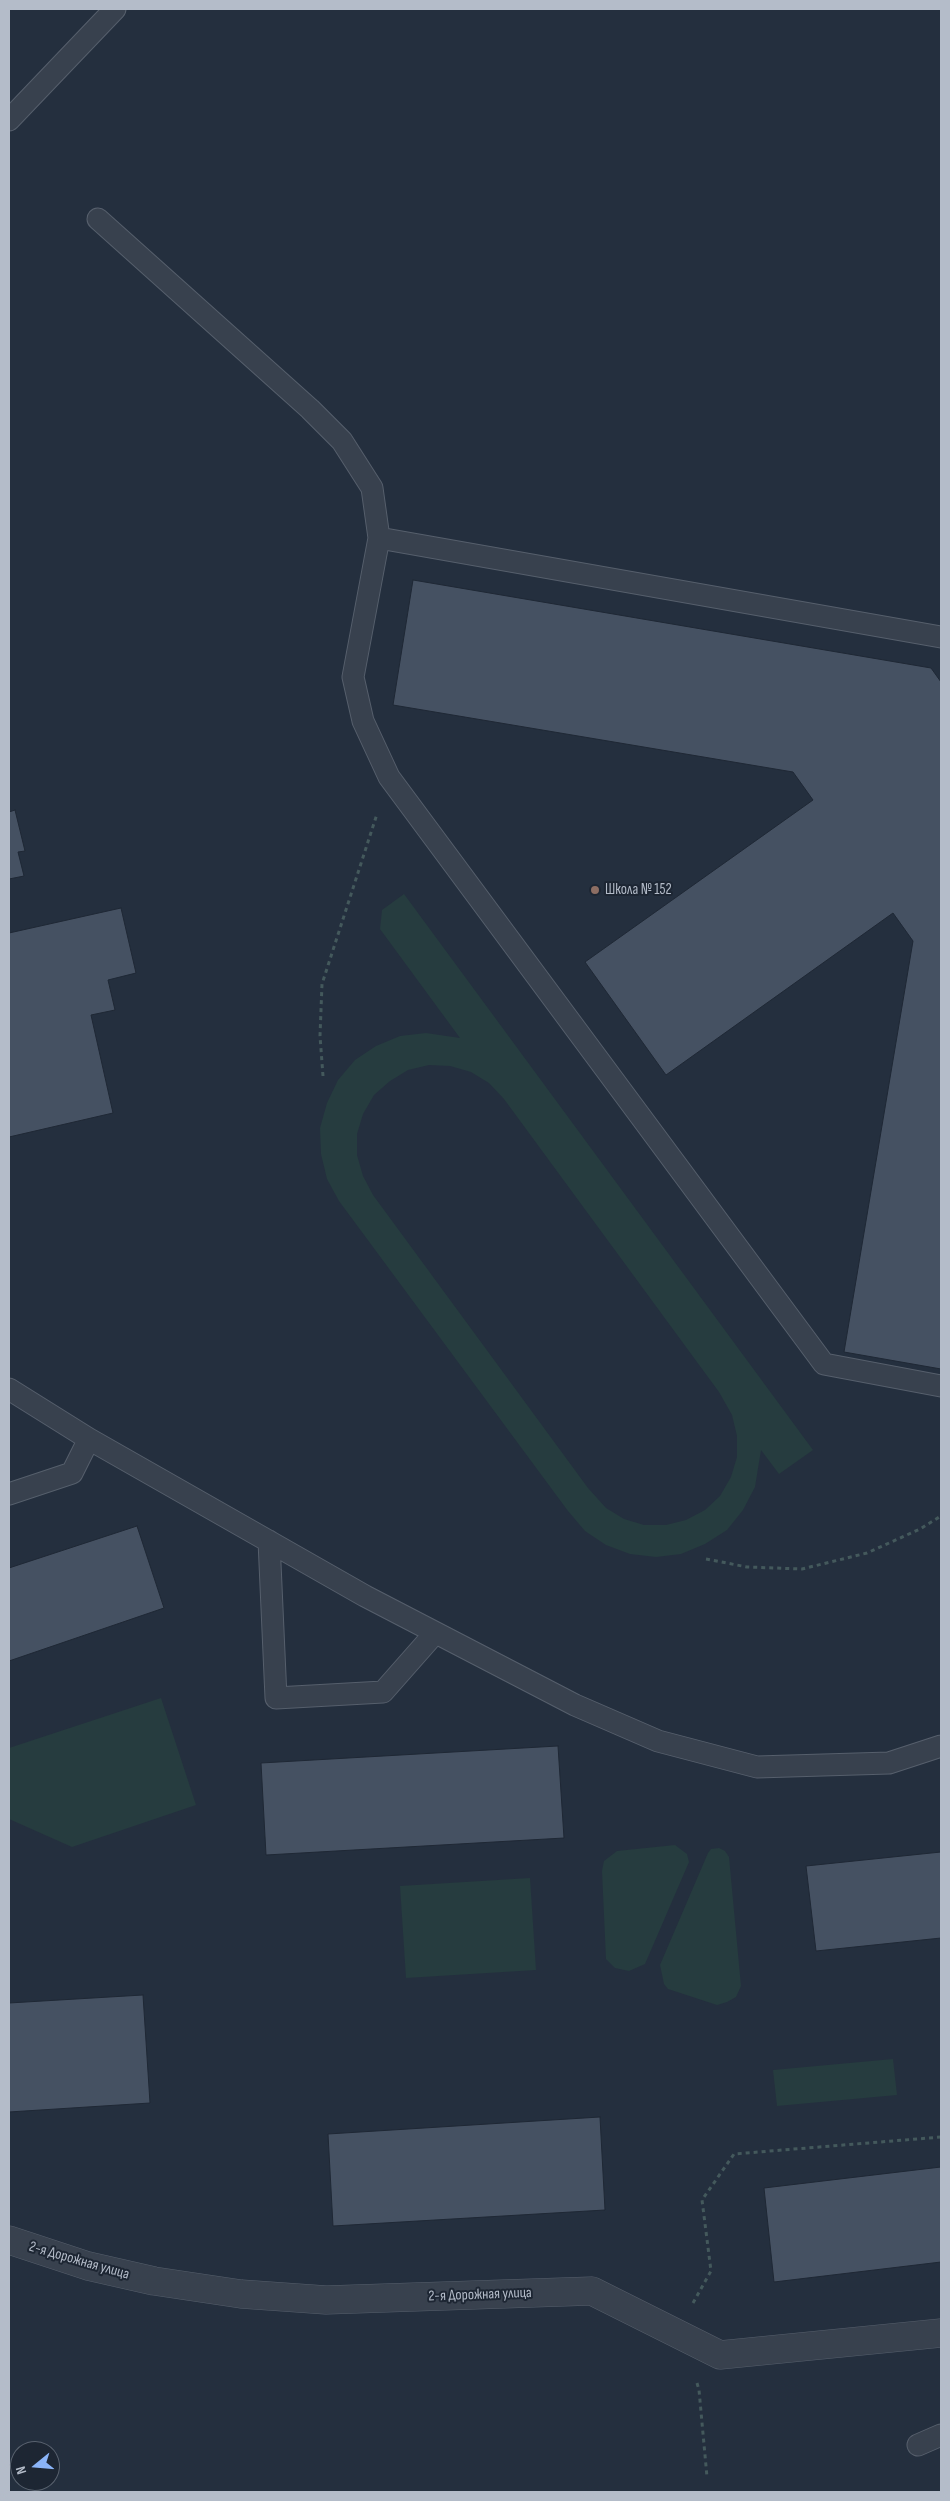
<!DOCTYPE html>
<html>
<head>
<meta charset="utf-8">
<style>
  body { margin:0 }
  #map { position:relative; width:950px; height:2501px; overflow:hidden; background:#242f3e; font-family:"Sofia Sans Condensed",sans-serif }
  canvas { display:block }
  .frame { position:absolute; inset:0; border:10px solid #b4bcc9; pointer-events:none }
  .north { position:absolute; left:10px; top:2441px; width:50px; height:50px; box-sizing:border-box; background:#1d2633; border:1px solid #59626f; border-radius:50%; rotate:253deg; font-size:14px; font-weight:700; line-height:20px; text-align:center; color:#b4bcc9 }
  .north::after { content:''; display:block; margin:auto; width:18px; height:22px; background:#8ab4f8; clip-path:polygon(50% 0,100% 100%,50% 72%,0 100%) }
</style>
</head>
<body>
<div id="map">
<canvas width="950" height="2501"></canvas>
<div class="frame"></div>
<div class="north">N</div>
</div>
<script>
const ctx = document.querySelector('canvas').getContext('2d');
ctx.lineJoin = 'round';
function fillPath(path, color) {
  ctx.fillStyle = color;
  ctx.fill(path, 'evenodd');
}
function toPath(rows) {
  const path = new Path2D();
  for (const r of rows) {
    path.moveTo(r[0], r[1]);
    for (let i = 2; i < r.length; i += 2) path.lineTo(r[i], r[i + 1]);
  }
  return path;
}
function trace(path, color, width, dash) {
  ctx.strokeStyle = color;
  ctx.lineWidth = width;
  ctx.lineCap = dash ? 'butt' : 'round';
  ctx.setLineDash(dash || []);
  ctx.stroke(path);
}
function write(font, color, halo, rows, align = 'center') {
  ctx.font = font + ' "Sofia Sans Condensed",sans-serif';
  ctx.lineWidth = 4;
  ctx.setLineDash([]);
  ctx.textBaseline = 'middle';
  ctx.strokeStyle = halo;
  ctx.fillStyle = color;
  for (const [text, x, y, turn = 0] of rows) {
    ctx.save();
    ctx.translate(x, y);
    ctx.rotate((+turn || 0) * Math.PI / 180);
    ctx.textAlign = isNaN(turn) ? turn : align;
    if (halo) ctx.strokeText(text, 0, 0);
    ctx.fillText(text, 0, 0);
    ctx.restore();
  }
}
fillPath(toPath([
  [404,894,813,1450,779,1474,761,1450,755,1487,743,1510,727,1530,705,1544,681,1554,656,1557,630,1554,606,1545,585,1531,568,1511,339,1201,327,1179,321,1154,320,1128,327,1103,338,1080,355,1060,376,1046,400,1036,426,1033,460,1038,380,929,382,910],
  [429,1065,450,1066,471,1072,489,1083,504,1099,719,1392,732,1415,737,1436,737,1457,731,1477,720,1496,705,1510,686,1520,666,1525,644,1525,624,1519,606,1508,588,1488,373,1195,363,1176,357,1155,357,1134,363,1114,374,1095,390,1081,408,1070],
  [161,1698,196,1805,72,1847,9,1819,9,1748],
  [675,1845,687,1854,689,1862,645,1964,629,1971,615,1968,606,1959,602,1871,604,1861,617,1851],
  [719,1848,725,1851,729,1857,741,1986,736,1997,727,2002,717,2005,668,1989,664,1984,660,1965,708,1853,711,1849],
  [530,1878,536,1970,406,1978,400,1886],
  [893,2059,897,2095,777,2106,773,2070]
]), '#263c3f');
const building = toPath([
  [413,580,931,668,941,682,941,1369,844,1352,913,941,893,913,666,1075,585,962,813,800,793,772,393,705,413,580],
  [15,810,25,851,18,852,24,876,9,879,9,812,15,810],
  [121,908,136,973,108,980,115,1010,91,1015,113,1113,9,1137,9,933,121,908],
  [137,1526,164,1608,9,1661,9,1568,137,1526],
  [558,1746,564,1838,266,1855,261,1763,558,1746],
  [941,1852,941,1938,816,1951,806,1866,941,1852],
  [143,1995,150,2103,9,2112,9,2003,143,1995],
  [600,2117,605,2210,333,2226,328,2134,600,2117],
  [941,2167,941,2262,774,2282,764,2188,941,2167]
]);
fillPath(building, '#455162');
trace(building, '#1f2835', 1);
const service = toPath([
  [9,120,115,9],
  [98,219,310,409,342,441,372,488,379,538,941,637],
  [379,538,353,677,363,721,389,777,824,1364,941,1386],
  [9,1389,89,1439,365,1596,575,1705,658,1741,757,1767,889,1763,941,1746],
  [9,1494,72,1473,89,1439],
  [269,1541,276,1698,383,1692,435,1633],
  [918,2445,941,2435]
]);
const minor = toPath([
  [9,2240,88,2266,154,2281,241,2294,326,2300,592,2291,720,2355,941,2333]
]);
trace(service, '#565f6c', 23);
trace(minor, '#565f6c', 29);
trace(toPath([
  [323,1076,320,1036,322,984,377,814],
  [706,1559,747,1567,802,1569,867,1553,920,1529,941,1516],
  [693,2303,711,2271,702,2200,734,2154,941,2137],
  [697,2383,699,2390,707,2477]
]), '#44595c', 3, [4, 4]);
trace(service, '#38414e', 21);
trace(minor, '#38414e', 28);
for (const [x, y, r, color] of [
  [595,890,5,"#8d6e63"]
]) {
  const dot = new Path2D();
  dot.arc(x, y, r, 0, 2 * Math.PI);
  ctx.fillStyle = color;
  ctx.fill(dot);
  trace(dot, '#1d2633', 2);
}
write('15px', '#b4bcc9', '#1d2633', [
  ["Школа № 152",605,890]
], 'left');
write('15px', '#b4bcc9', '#1d2633', [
  ["2-я Дорожная улица",79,2261,16],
  ["2-я Дорожная улица",480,2295,-2]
]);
</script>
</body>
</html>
